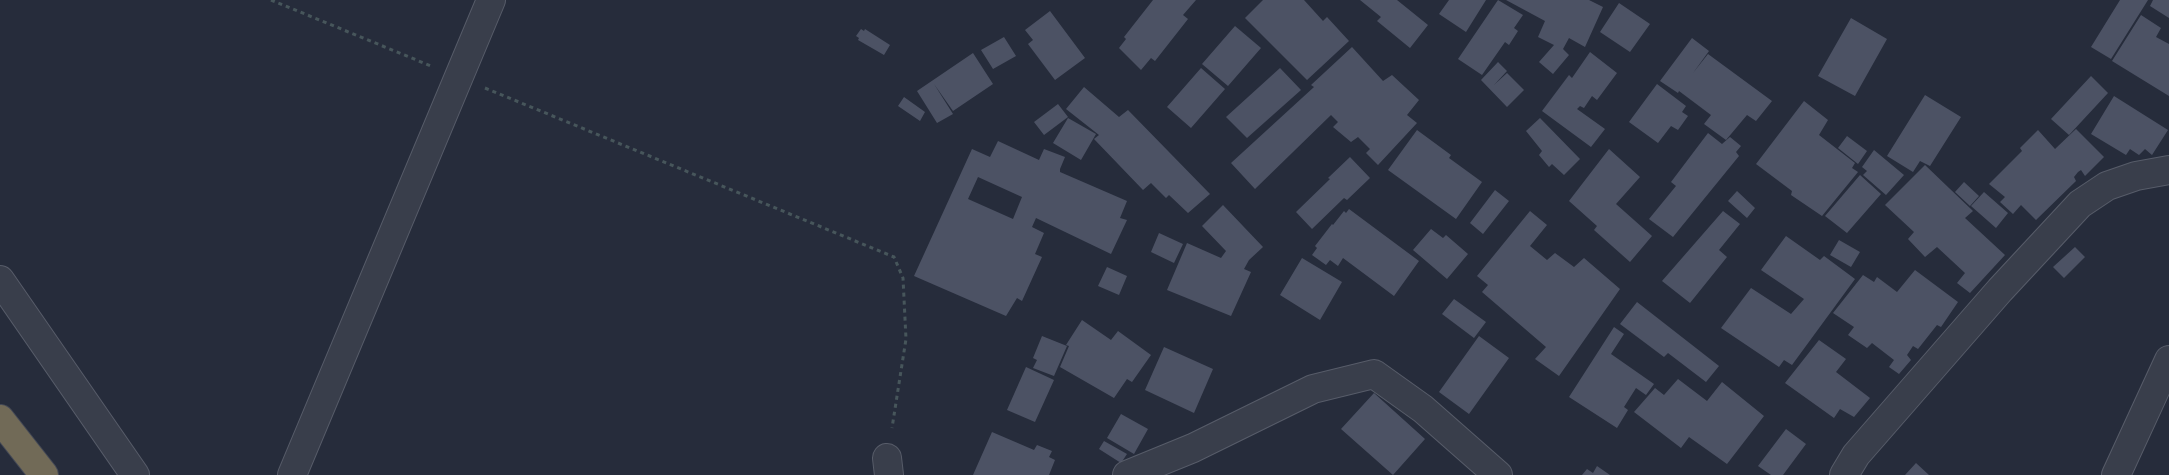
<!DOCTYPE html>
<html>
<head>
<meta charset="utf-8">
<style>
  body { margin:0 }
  canvas { display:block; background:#262c3b }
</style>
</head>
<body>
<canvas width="2169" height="475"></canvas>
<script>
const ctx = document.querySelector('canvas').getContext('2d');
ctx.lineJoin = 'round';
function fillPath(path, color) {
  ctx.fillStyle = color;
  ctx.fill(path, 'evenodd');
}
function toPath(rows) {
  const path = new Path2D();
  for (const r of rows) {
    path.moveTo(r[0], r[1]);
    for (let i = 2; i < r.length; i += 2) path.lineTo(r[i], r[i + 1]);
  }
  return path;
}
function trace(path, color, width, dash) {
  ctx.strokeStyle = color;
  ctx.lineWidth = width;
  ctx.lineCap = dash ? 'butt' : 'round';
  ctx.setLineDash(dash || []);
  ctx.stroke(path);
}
fillPath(toPath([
  [1153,0,1196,0,1183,15,1188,19,1155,61,1151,58,1141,70,1119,48,1126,39,1124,37],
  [1263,0,1304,0,1323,21,1327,17,1349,41,1307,80,1245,18],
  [1360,0,1397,0,1428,25,1410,48,1377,21,1381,17],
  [1449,0,1486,0,1466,32,1439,14],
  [1498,0,1523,15,1514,28,1518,31,1509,45,1505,42,1482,75,1458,59],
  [1506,0,1589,0,1603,7,1585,47,1569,38,1563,49,1569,55,1553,74,1539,62,1554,45,1538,37,1545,21],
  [2120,0,2148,0,2111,59,2091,47],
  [2153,0,2169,0,2169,18,2150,6],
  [1619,3,1650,24,1630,52,1600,32],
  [1050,11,1085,58,1055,80,1028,44,1033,40,1025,30],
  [2141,15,2161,28,2156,37,2169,44,2169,96,2112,61],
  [1851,18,1887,39,1855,96,1818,76],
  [1235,26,1261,48,1228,86,1202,64],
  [861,29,864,31,865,29,890,45,884,55,858,40,859,38,856,36],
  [1004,37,1016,56,993,69,981,50],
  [1692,38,1709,51,1693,73,1708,54,1772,101,1756,121,1747,115,1726,140,1704,124,1711,115,1679,91,1678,93,1660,81],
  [1352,47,1383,81,1392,75,1419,100,1407,115,1417,123,1378,165,1366,153,1370,149,1358,137,1351,142,1333,127,1338,122,1331,115,1255,189,1231,163,1314,87,1311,85],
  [1590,52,1617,73,1597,100,1592,96,1584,108,1580,106,1577,109,1605,129,1591,147,1542,111,1569,75,1572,78],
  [973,53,993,84,953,111,934,84,953,114,937,123,917,91],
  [1498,62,1507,71,1494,85,1507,73,1524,90,1507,107,1481,80],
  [1201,68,1225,89,1191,128,1167,107],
  [1280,68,1301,90,1247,138,1226,117],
  [2091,76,2108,93,2069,135,2051,119],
  [1657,84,1686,106,1682,112,1688,116,1678,130,1671,126,1658,143,1629,122],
  [1084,87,1119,117,1128,110,1210,194,1188,213,1169,195,1166,198,1151,183,1143,190,1094,139,1099,135,1066,109],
  [1925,95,1961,117,1930,166,1920,161,1913,172,1887,156],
  [2114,96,2168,130,2152,155,2145,149,2139,155,2130,149,2126,155,2091,134],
  [904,97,925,112,920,121,898,106],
  [1804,101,1828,120,1819,135,1855,163,1852,168,1858,172,1822,216,1791,195,1792,191,1756,164],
  [1058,104,1068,117,1044,135,1034,122],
  [1068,118,1096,134,1081,160,1053,143],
  [1540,118,1580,159,1564,175,1552,164,1549,167,1539,155,1542,151,1526,131],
  [2076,129,2104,157,2085,176,2081,170,2078,172,2074,177,2076,181,2036,220,2021,205,2013,214,2000,202,2005,197,1989,184,2022,151,2020,148,2038,130,2055,149],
  [1417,130,1451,155,1449,158,1482,182,1456,219,1388,170],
  [1708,133,1722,144,1730,137,1741,146,1736,152,1739,156,1673,237,1649,219,1676,186,1671,182],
  [1847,136,1867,151,1858,164,1838,148],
  [998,141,1039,160,1044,149,1065,157,1060,169,1060,172,1127,201,1120,218,1127,220,1111,254,1036,218,1032,227,1044,233,1035,254,1042,257,1022,301,1017,298,1006,316,914,276,972,149,990,157],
  [978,177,1022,197,1013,219,968,199],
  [1609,149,1640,177,1616,204,1652,236,1630,262,1594,230,1597,226,1569,201],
  [1874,150,1904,175,1886,195,1863,175,1867,171,1862,167],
  [1350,157,1370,178,1347,200,1344,198,1312,229,1296,212,1330,179,1328,178],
  [1925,165,1973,211,1965,218,2005,255,1970,293,1957,283,1965,273,1937,247,1925,257,1908,239,1914,232,1885,205],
  [1860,175,1881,194,1847,233,1825,216],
  [1964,182,1979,196,1970,206,1955,192],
  [1495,190,1509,201,1483,234,1470,223],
  [1737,191,1755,208,1747,218,1728,201],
  [1984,192,2008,213,1996,228,1971,206],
  [1223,205,1263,247,1249,260,1244,269,1251,272,1231,316,1167,290,1187,243,1221,258,1226,251,1202,226],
  [1349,209,1419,261,1394,296,1343,258,1338,266,1330,260,1326,265,1312,255,1317,248,1315,246,1332,224,1333,225,1344,211,1346,213],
  [1530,211,1547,225,1530,246,1547,260,1555,253,1574,267,1584,258,1620,289,1559,376,1535,359,1546,347,1482,292,1488,285,1477,276],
  [1723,211,1740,224,1719,250,1727,257,1690,303,1662,281],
  [1431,229,1443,238,1446,235,1468,254,1447,279,1413,250],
  [1159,233,1183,244,1174,263,1151,252],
  [1786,236,1820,260,1824,256,1855,279,1792,365,1784,360,1779,367,1721,328,1751,288,1791,314,1804,299,1761,270],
  [1839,240,1860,252,1851,267,1830,255],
  [2075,247,2085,257,2064,278,2053,267],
  [1302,258,1342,282,1320,320,1280,295],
  [1107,267,1127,276,1119,295,1098,286],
  [1915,270,1958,302,1941,327,1937,325,1918,349,1913,346,1907,355,1911,360,1899,374,1889,367,1894,360,1872,343,1867,348,1848,335,1854,327,1833,313,1863,275,1874,282,1877,277,1897,292],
  [1454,299,1486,322,1474,338,1442,314],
  [1637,302,1719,366,1706,382,1668,353,1664,357,1620,324],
  [1082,320,1111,340,1118,331,1151,355,1132,382,1127,379,1114,398,1060,367,1069,346,1066,345],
  [1614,327,1624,334,1611,354,1654,384,1646,395,1636,388,1624,407,1628,410,1617,428,1569,397],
  [1042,336,1067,346,1054,376,1033,368,1037,360,1033,358],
  [1479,336,1509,358,1469,414,1439,392],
  [1819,340,1846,359,1836,372,1870,398,1854,417,1840,409,1834,418,1785,383],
  [1164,347,1213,369,1194,413,1145,390],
  [1026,367,1054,380,1035,422,1007,410],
  [1678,379,1707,401,1722,382,1764,416,1727,464,1689,437,1681,448,1634,412,1655,388,1664,395],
  [1374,393,1425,439,1393,475,1341,429],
  [1121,414,1148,429,1134,454,1107,438],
  [1786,429,1806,444,1783,475,1771,475,1758,466],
  [992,432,1034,450,1037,445,1052,451,1049,457,1055,460,1049,475,973,475],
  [1104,441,1127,454,1121,463,1099,449],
  [1916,463,1929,475,1905,475],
  [1597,466,1610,475,1582,475,1587,469,1593,473]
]), '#4c5264');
const minor = toPath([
  [0,280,135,475],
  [887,458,889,475],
  [292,475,491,0],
  [1127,475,1193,448,1313,389,1374,374,1423,409,1498,475],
  [1844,475,1856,455,2000,290,2080,204,2107,186,2136,176,2169,170],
  [2116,475,2169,360]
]);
const highway = toPath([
  [0,419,44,475]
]);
trace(minor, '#575c69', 30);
trace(highway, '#444956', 30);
trace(toPath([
  [271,0,431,66],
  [485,88,894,257,903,278,906,339,892,428]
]), '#47565b', 3, [4, 4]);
trace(minor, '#393e4b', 28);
trace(highway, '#716a57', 28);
</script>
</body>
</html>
